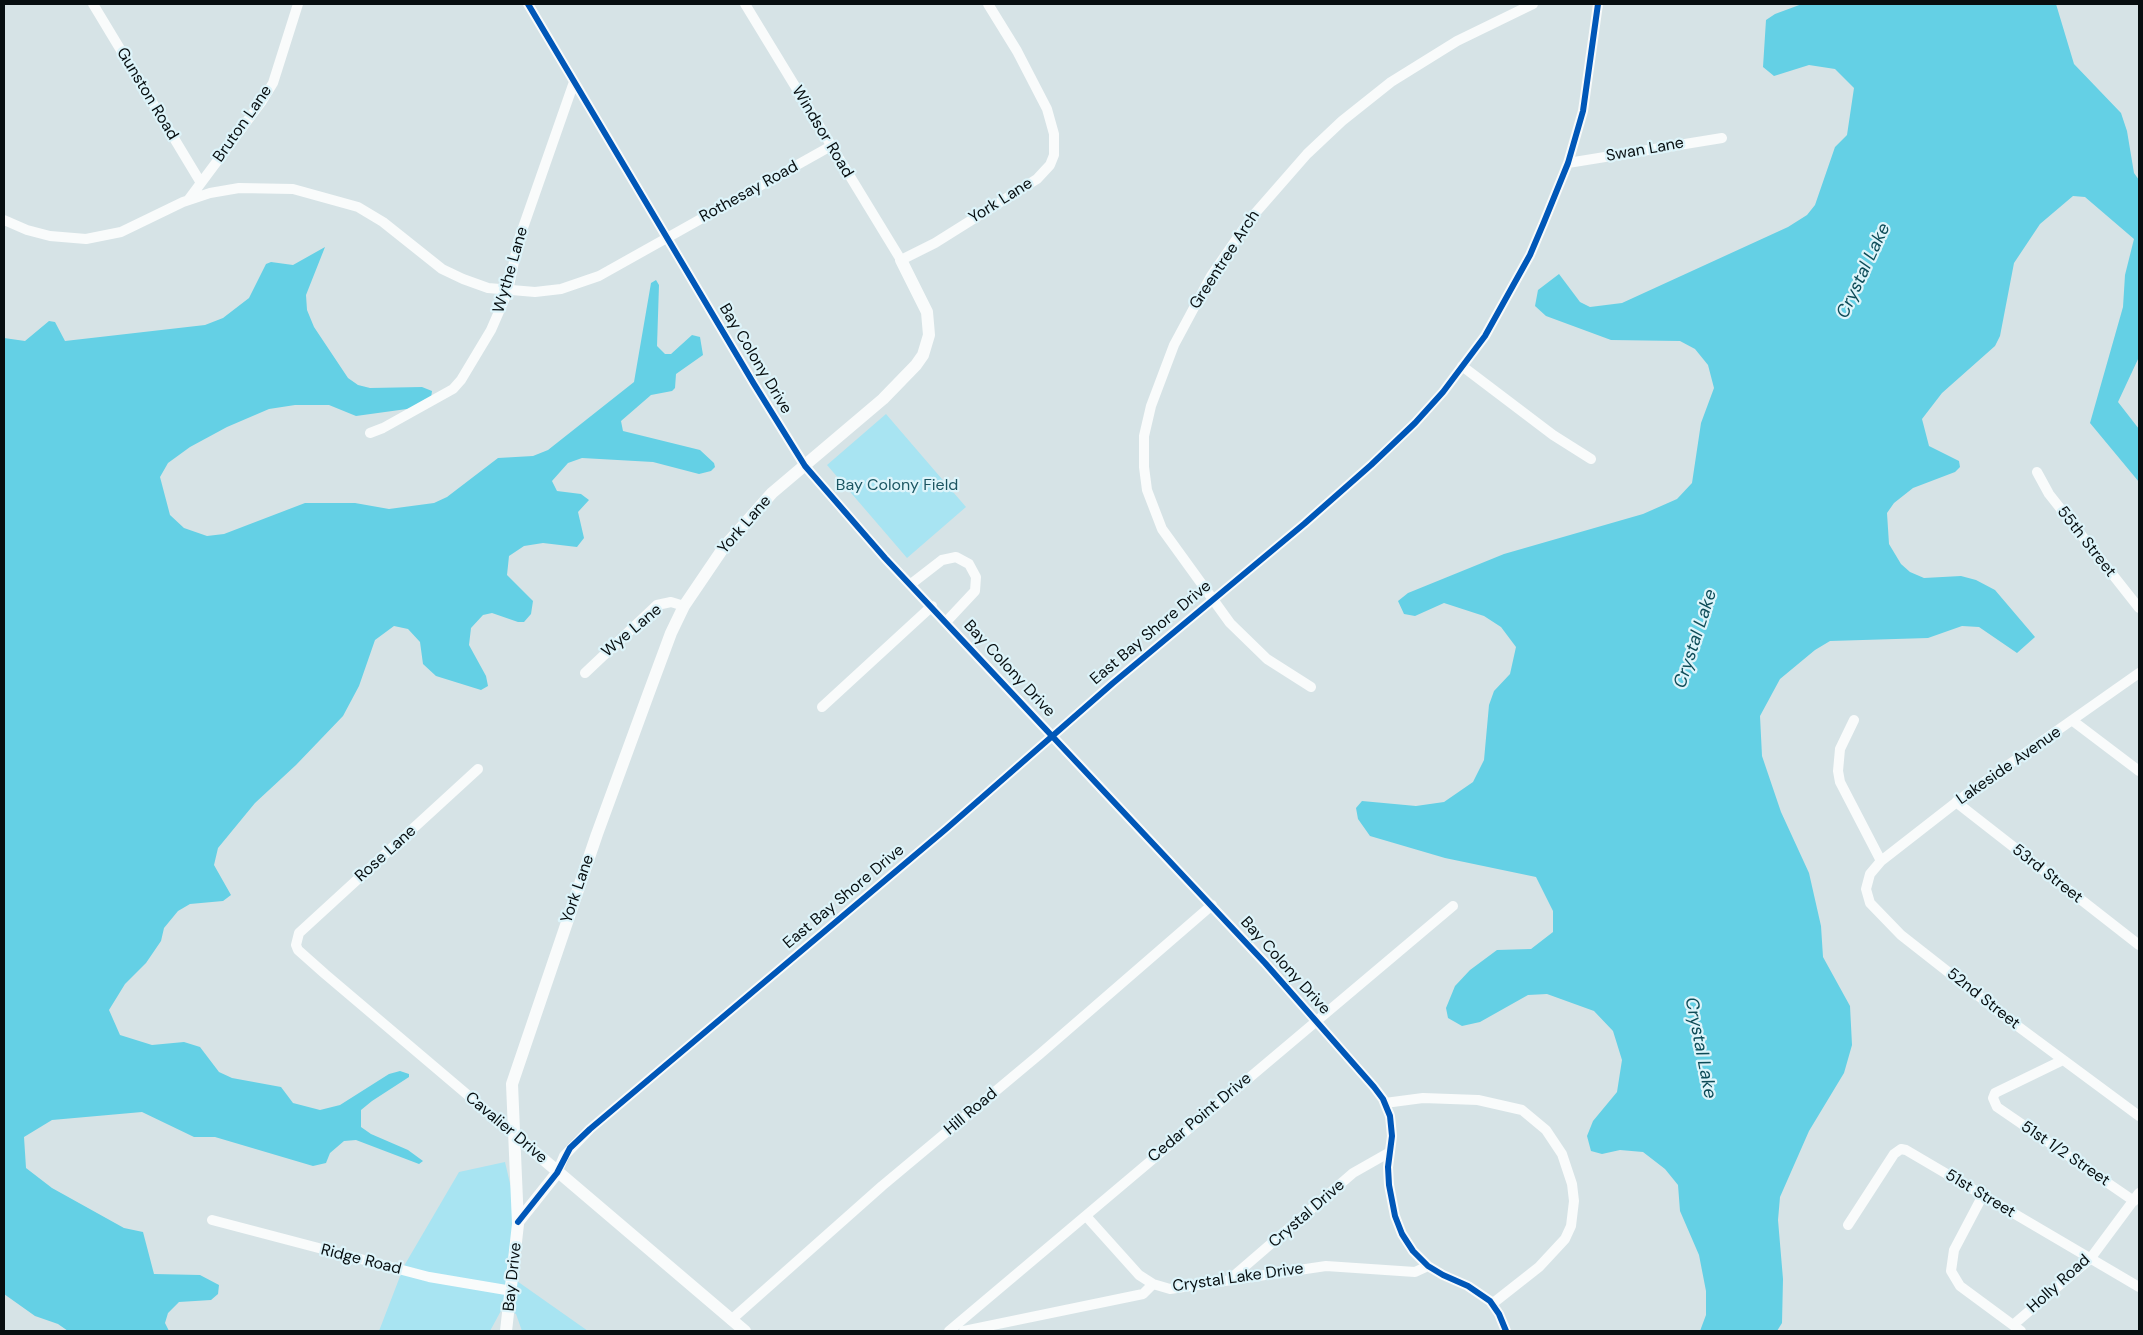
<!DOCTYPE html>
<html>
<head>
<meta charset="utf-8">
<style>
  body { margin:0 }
  #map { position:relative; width:2143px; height:1335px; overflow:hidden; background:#d6e3e6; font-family:"DM Sans",sans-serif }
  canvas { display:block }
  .frame { position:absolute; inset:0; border:5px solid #070e10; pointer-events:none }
</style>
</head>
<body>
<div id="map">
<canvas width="2143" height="1335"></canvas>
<div class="frame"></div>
</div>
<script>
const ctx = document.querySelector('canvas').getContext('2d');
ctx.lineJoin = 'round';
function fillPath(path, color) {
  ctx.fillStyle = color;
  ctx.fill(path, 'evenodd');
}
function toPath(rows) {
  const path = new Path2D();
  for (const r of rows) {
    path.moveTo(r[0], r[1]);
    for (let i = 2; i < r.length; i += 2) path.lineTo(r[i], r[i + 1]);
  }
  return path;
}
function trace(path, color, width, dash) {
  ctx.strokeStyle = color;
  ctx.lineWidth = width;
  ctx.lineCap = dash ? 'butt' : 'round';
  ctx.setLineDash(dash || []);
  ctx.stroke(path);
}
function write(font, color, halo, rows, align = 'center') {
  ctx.font = font + ' "DM Sans",sans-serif';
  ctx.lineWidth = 4.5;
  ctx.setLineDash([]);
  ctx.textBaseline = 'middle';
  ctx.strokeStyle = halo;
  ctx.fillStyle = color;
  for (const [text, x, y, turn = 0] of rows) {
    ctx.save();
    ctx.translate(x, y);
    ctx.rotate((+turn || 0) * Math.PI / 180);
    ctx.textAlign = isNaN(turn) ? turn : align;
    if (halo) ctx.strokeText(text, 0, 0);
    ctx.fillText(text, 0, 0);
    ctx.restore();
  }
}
fillPath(toPath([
  [886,414,966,507,907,558,827,465],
  [505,1162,512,1192,514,1215,507,1274,588,1331,522,1331,516,1314,503,1307,490,1331,379,1331,404,1266,459,1172]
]), '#a8e4f2');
fillPath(toPath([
  [1802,4,2056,4,2074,64,2121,113,2127,131,2134,173,2139,180,2139,357,2118,402,2139,429,2139,482,2090,423,2123,307,2125,275,2134,239,2085,197,2073,196,2040,224,2014,263,2000,336,1995,346,1942,393,1922,419,1929,446,1959,461,1960,467,1955,472,1913,488,1894,503,1887,513,1889,544,1901,564,1910,572,1924,578,1961,576,1976,580,1995,590,2035,637,2017,653,1979,627,1962,626,1928,638,1830,641,1815,650,1780,679,1760,716,1762,756,1781,812,1809,873,1821,926,1823,957,1850,1006,1852,1045,1844,1073,1809,1131,1780,1197,1778,1220,1783,1279,1782,1323,1777,1331,1700,1331,1706,1315,1706,1291,1699,1255,1680,1211,1678,1185,1665,1169,1643,1152,1620,1150,1602,1154,1591,1151,1587,1136,1593,1121,1617,1092,1622,1060,1613,1031,1594,1011,1547,994,1528,995,1480,1022,1462,1026,1448,1018,1446,1008,1455,986,1470,970,1497,950,1531,949,1553,932,1553,911,1536,877,1445,858,1370,836,1358,819,1356,808,1362,801,1416,806,1444,802,1473,782,1484,760,1489,705,1494,691,1510,674,1516,647,1501,627,1484,616,1444,603,1415,616,1404,614,1398,601,1408,593,1504,554,1643,514,1677,499,1692,483,1701,423,1714,388,1708,365,1695,349,1680,341,1611,340,1546,316,1535,306,1538,290,1559,274,1580,302,1590,307,1622,303,1788,227,1807,215,1815,205,1835,147,1847,135,1854,88,1835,69,1809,65,1774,76,1763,67,1766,20,1775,14],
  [325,247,306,295,307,310,314,327,348,378,358,385,370,388,422,387,432,391,431,398,414,408,356,416,329,405,295,405,269,409,227,427,190,447,168,463,160,477,170,515,184,528,207,536,224,534,305,503,355,503,389,509,434,503,447,497,498,458,533,456,548,450,634,382,651,283,656,280,659,285,657,346,665,354,671,354,692,335,700,337,703,355,676,374,675,388,672,391,651,395,621,421,623,431,700,450,714,463,715,467,711,471,699,474,653,462,582,458,568,463,552,481,557,491,581,494,589,500,578,512,584,538,577,547,543,543,524,546,509,556,507,575,533,601,531,614,524,622,518,622,492,613,483,615,471,628,469,645,486,676,488,686,481,690,436,676,423,664,420,642,408,629,394,626,375,640,359,686,343,716,296,765,255,803,218,848,214,865,231,895,223,901,190,904,178,911,164,928,161,941,146,963,125,984,109,1010,120,1035,152,1045,184,1042,200,1047,219,1072,232,1078,281,1087,293,1103,320,1110,340,1105,389,1074,400,1071,409,1074,409,1077,372,1101,361,1110,361,1127,371,1134,408,1150,423,1161,419,1164,356,1140,344,1141,330,1153,326,1163,313,1166,215,1137,194,1137,142,1112,52,1120,24,1137,26,1168,52,1188,124,1228,143,1232,154,1274,200,1275,219,1285,218,1294,211,1300,179,1302,168,1313,165,1323,169,1331,68,1331,58,1324,35,1316,4,1294,4,338,25,341,49,321,55,322,65,341,205,325,223,318,249,298,266,264,271,262,293,265]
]), '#64d0e5');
trace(toPath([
  [93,4,201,183],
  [528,4,754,384,805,466,885,558,1265,963,1374,1087,1383,1099,1390,1116,1392,1136,1388,1167,1389,1185,1395,1216,1402,1234,1413,1251,1428,1266,1443,1275,1468,1286,1490,1301,1499,1314,1506,1331],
  [745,4,901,260,935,243,1037,179,1050,165,1054,155,1054,134,1047,109,1017,51,988,4],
  [1568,163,1722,138],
  [189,199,262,101,273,83,298,4],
  [4,220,27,230,50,236,86,239,121,232,183,202,210,193,239,188,293,189,358,207,383,222,442,269,463,279,488,288,535,292,561,289,599,276,831,146],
  [1462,366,1553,435,1591,459],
  [370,433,383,428,453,389,461,380,491,330,508,291,518,242,574,82],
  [2037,472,2049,494,2139,608],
  [911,584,942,560,956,557,969,564,976,577,975,591,946,622],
  [585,673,657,605,671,602,684,606],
  [2139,673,1967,794,1881,861,1870,874,1866,889,1870,903,1901,935,2008,1019,2139,1116],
  [1311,687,1267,659,1230,623,1162,529,1147,490,1144,467,1144,436,1151,406,1174,345,1211,276,1251,218,1307,154,1342,121,1391,82,1457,41,1533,4],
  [822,707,932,606],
  [1854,720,1840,749,1838,771,1840,782,1881,861],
  [2073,721,2139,771],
  [478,769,299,933,296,945,298,950,325,974,516,1136],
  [1956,802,2139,945],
  [2063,1060,1995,1093,1993,1098,1997,1107,2134,1201],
  [1385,1103,1423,1098,1478,1100,1522,1110,1546,1130,1562,1154,1572,1184,1574,1201,1571,1226,1565,1239,1539,1267,1492,1304],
  [557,1173,564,1156,590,1129,946,829,1113,683,1304,524,1371,465,1415,423,1443,392,1485,336,1530,255,1544,222,1568,163,1583,111,1598,4],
  [1983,1195,1954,1250,1951,1271,1960,1286,2021,1331],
  [1086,1216,1139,1275,1153,1284,1170,1289,1326,1266,1415,1272,1428,1266],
  [212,1220,429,1277,512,1291],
  [1848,1225,1894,1154,1901,1149,1906,1150,2139,1287],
  [1229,1280,1353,1173,1390,1152],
  [731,1320,882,1186,1040,1054,1212,905],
  [2013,1325,2090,1259,2139,1193],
  [949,1331,1453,906],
  [964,1331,1143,1294,1153,1284]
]), '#f9fbfb', 10);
trace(toPath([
  [516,1136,745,1331],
  [518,1222,557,1173],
  [506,1331,518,1224,512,1084,597,834,648,695,671,633,684,606,724,547,772,493,883,399,916,365,923,355,929,335,927,312,901,260]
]), '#f9fbfb', 12);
trace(toPath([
  [528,4,754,384,805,466,885,558,1265,963,1374,1087,1383,1099,1390,1116,1392,1136,1388,1167,1389,1185,1395,1216,1402,1234,1413,1251,1428,1266,1443,1275,1468,1286,1490,1301,1499,1314,1506,1331],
  [518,1222,557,1173,570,1148,590,1129,946,829,1113,683,1304,524,1371,465,1415,423,1443,392,1485,336,1530,255,1544,222,1568,163,1583,111,1598,4]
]), '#0057b8', 6);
write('16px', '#070e10', '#ddf4fa', [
  ["Gunston Road",147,94,59],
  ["Bruton Lane",243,124,-55],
  ["Windsor Road",822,132,59],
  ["Swan Lane",1645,150,-10],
  ["Rothesay Road",749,192,-29],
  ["York Lane",1001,201,-32],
  ["Greentree Arch",1225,260,-57],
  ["Wythe Lane",511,270,-74],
  ["Bay Colony Drive",755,359,59],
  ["York Lane",745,525,-49],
  ["55th Street",2086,542,52],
  ["Wye Lane",632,631,-40],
  ["East Bay Shore Drive",1151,633,-40],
  ["Bay Colony Drive",1009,669,47],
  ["Lakeside Avenue",2009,766,-35],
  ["Rose Lane",386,854,-42],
  ["53rd Street",2047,874,38],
  ["York Lane",578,889,-71],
  ["East Bay Shore Drive",844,897,-40],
  ["Bay Colony Drive",1285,966,48],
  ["52nd Street",1983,999,38],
  ["Hill Road",971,1112,-40],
  ["Cedar Point Drive",1200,1118,-40],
  ["Cavalier Drive",506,1128,40],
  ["51st 1/2 Street",2065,1154,34],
  ["51st Street",1980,1194,31],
  ["Crystal Drive",1307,1214,-41],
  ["Ridge Road",361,1260,14],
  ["Bay Drive",513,1277,-84],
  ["Crystal Lake Drive",1238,1278,-8],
  ["Holly Road",2059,1284,-42]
]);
write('16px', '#1c5662', '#ddf4fa', [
  ["Bay Colony Field",897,486]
]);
write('italic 18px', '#0d4b57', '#ddf4fa', [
  ["Crystal Lake",1864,271,-65],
  ["Crystal Lake",1696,639,-72],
  ["Crystal Lake",1700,1048,79]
]);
</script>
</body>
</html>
